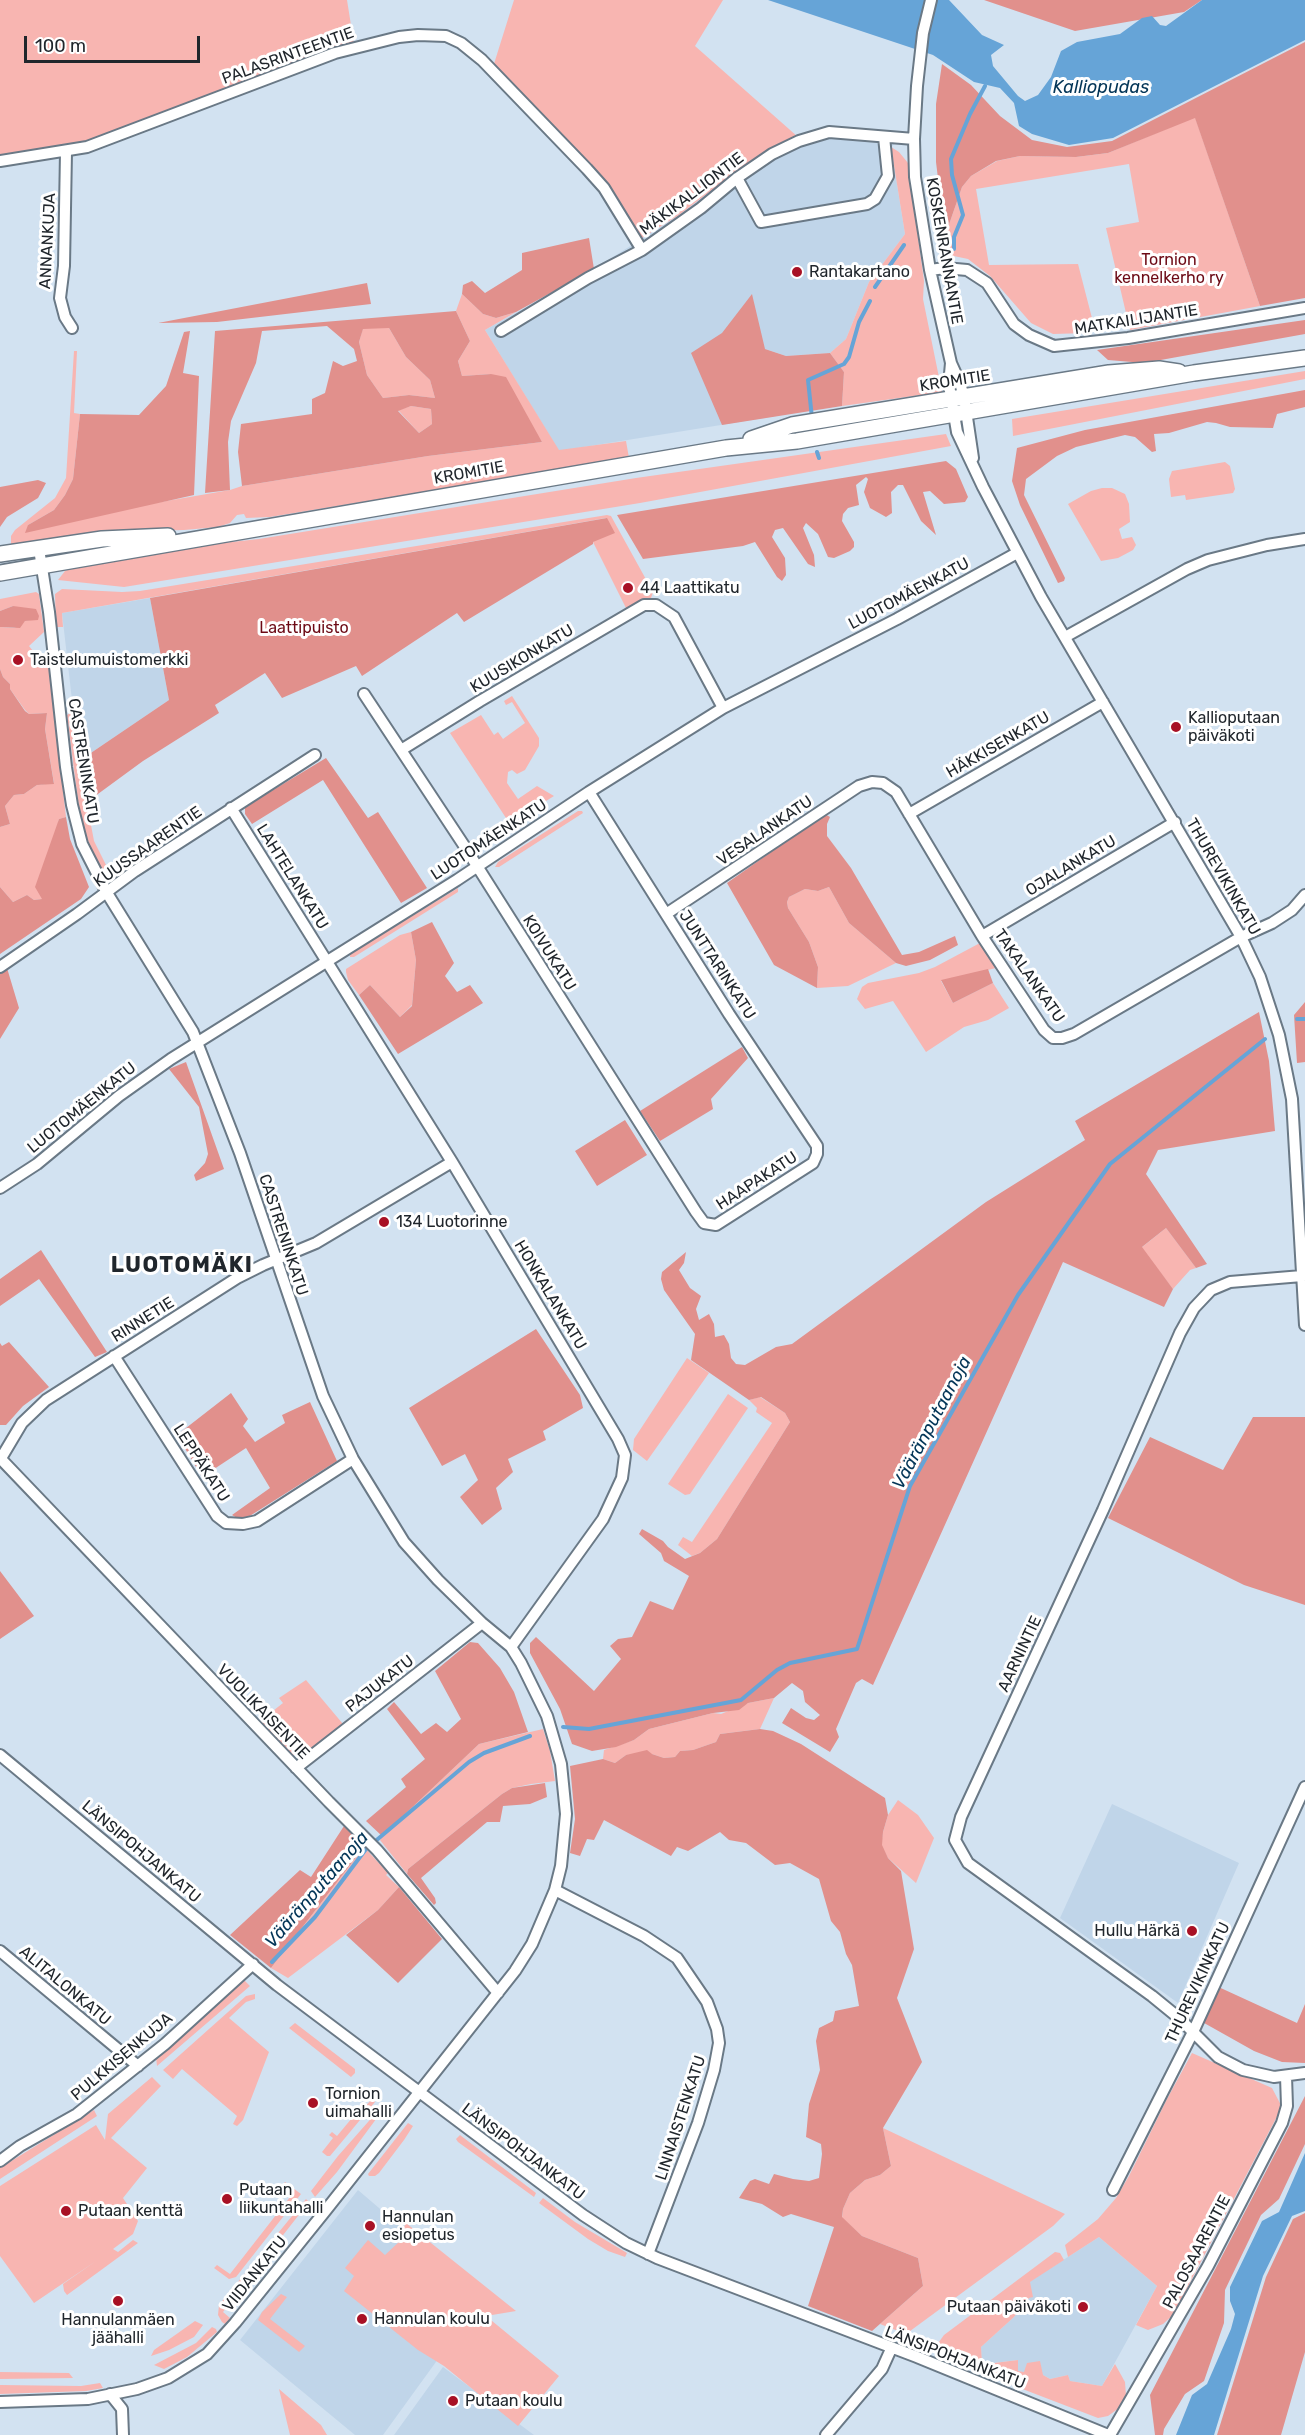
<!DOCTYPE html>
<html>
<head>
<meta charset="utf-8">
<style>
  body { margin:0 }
  #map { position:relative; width:1305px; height:2435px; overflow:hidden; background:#d2e2f1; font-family:Rubik,sans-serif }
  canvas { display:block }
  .scale { position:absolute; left:24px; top:36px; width:176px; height:27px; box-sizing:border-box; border:3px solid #20262c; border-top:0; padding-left:8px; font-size:18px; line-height:21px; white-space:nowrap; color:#20262c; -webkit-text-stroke:4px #fff; paint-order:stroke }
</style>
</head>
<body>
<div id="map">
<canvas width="1305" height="2435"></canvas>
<div class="scale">100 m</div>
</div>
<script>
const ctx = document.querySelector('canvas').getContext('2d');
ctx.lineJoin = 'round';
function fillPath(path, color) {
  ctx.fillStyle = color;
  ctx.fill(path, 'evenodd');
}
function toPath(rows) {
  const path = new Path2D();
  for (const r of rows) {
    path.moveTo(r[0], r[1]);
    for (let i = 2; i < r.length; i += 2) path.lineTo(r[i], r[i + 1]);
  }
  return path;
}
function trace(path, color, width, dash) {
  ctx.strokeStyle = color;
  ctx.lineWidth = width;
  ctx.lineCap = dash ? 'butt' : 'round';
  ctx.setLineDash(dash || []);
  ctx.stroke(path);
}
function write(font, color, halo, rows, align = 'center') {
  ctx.font = font + ' Rubik,sans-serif';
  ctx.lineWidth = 6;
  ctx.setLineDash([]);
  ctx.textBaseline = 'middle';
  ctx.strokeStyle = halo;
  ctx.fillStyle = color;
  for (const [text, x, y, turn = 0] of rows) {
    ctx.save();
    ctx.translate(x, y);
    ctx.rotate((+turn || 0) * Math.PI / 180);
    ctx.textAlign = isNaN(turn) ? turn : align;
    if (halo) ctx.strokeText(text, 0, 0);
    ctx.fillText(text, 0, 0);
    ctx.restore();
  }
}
fillPath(toPath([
  [828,128,907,134,891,147,905,234,869,282,846,339,830,353,786,356,765,349,777,416,559,451,485,330,594,269,679,215,733,174,769,150,798,137],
  [150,598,169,700,79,761,62,613],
  [1112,1804,1239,1863,1178,2003,1060,1918],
  [358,2190,483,2297,383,2435,355,2435,240,2340],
  [1099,2237,1157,2286,1102,2386,1070,2381,1068,2375,1050,2379,1043,2375,1017,2371,1018,2360,986,2364,982,2363,981,2347,1014,2317,1029,2298,1029,2282],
  [443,2367,534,2435,394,2435]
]), '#c0d5e9');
fillPath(toPath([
  [0,0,347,0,354,44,99,138,56,150,0,158],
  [514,0,723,0,695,46,798,137,769,150,733,174,679,215,642,238,604,186,493,67],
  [1195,117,1260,306,1130,330,1106,228,1139,222,1129,164,976,189,989,265,1078,264,1093,322,1088,333,1053,334,1031,323,990,276,968,259,949,255,945,236,962,187,971,176,997,161,1020,156,1076,157,1108,153],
  [891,147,899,152,908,163,924,281,923,299,942,392,842,406,844,372,830,353,846,339,869,282,905,234],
  [462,294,483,314,496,318,516,312,485,330,559,450,626,441,629,458,270,517,246,518,244,514,237,515,230,523,218,527,184,530,102,532,11,545,11,536,15,530,55,498,66,478,74,351,77,351,74,413,80,414,73,479,65,495,54,510,28,525,230,490,242,486,428,456,542,442,491,374,462,376,458,361,470,341,456,311],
  [363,328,389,328,406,357,430,380,435,398,409,395,383,398,367,375,359,342],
  [1305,371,1305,379,1013,436,1012,419],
  [411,406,431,409,432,424,419,433,398,410],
  [946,434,951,446,640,503,124,587,58,580,65,571,74,567,186,547,259,539,636,478],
  [1225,462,1230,466,1235,489,1233,493,1186,500,1185,495,1171,497,1169,479,1172,471],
  [1102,488,1112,488,1125,494,1129,504,1130,522,1119,529,1122,539,1132,537,1136,545,1133,550,1118,558,1101,561,1068,504,1091,491],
  [607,515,611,516,653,592,651,598,626,608,593,542,606,518,62,613,63,627,56,627,55,594,62,589,122,592,140,591],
  [36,592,39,594,44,632,29,646,38,657,47,653,66,817,59,819,43,899,34,900,27,895,13,902,0,887,0,827,10,824,5,806,14,795,24,794,37,785,54,783,45,729,47,713,29,714,25,710,10,689,10,684,3,677,0,669,0,627,15,628,25,621,35,619,13,606,0,611,0,599],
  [512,696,539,738,539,746,525,770,517,774,512,770,508,772,507,783,518,799,537,786,554,796,514,821,508,821,450,733,481,715,494,735,498,732,503,739,525,723,512,702,506,705,504,701],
  [74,710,79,761,94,841,111,875,108,876,100,869,81,824,67,715],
  [578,811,582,811,583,813,499,867,495,867,498,862],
  [829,887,849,923,896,963,848,986,817,988,818,967,809,942,788,908,787,902,789,897,805,889,818,891],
  [458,888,458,892,354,957,350,957,350,954],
  [411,932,416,960,412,1005,400,1017,370,985,359,995,348,980,346,972,346,969,400,935],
  [980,943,996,968,941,981,953,1003,993,983,1009,1008,988,1020,964,1027,926,1052,893,1001,865,1009,857,999,862,987,868,983,919,973,935,967],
  [1166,1228,1196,1268,1190,1270,1173,1289,1141,1248],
  [687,1358,709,1373,647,1461,633,1450,634,1439],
  [728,1394,748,1408,690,1494,685,1495,668,1484],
  [760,1397,785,1413,790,1422,717,1539,700,1553,692,1556,678,1545,683,1537,692,1542,772,1423,756,1412,757,1408,749,1400],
  [306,1680,343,1724,306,1752,291,1756,259,1722,283,1703,279,1698],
  [774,1698,760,1729,720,1734,716,1742,693,1750,680,1751,675,1757,664,1758,652,1754,626,1755,615,1763,603,1759,604,1750,634,1740,649,1729,713,1713,721,1714,748,1703],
  [543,1729,550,1751,555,1781,531,1784,512,1788,502,1794,408,1869,407,1874,380,1840,382,1836,479,1744],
  [898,1800,918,1815,934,1838,916,1883,888,1858,881,1845,883,1832,888,1815],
  [364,1847,388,1873,386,1875,399,1887,378,1910,288,1978,271,1968],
  [244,1980,250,1986,157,2066,156,2057],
  [255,1994,255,1999,246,2002,229,2018,269,2052,243,2120,237,2126,233,2124,237,2116,182,2069,173,2079,163,2070,246,1996],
  [295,2023,355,2069,355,2073,351,2077,289,2028],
  [1192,2053,1272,2088,1282,2107,1173,2315,1163,2324,1148,2330,1136,2325,1157,2286,1099,2237,1068,2257,1065,2245,1098,2219,1116,2198,1129,2176,1167,2099],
  [152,2077,161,2086,111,2138,147,2168,123,2198,138,2221,133,2234,113,2249,118,2252,133,2240,138,2243,67,2295,64,2291,63,2284,96,2261,34,2303,0,2256,0,2186,96,2125,105,2140,108,2114],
  [374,2097,375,2102,330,2156,327,2156,322,2152,333,2138,329,2135,332,2132,337,2136,352,2118,347,2113,349,2110,357,2115],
  [383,2105,394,2112,390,2116,382,2111,337,2172,315,2197,311,2191,338,2156],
  [94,2110,97,2116,0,2179,0,2168],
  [408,2123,413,2126,404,2140,379,2173,375,2176,369,2176,368,2174],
  [883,2128,1065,2214,1053,2226,906,2334,880,2324,923,2286,918,2258,862,2236,842,2218,843,2209,850,2193,865,2180,880,2175,891,2166],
  [460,2135,536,2193,534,2197,458,2142,456,2139],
  [285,2182,301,2194,236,2277,229,2279,214,2268,217,2265,230,2274,290,2197,280,2189],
  [543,2198,575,2222,627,2253,625,2257,608,2251,588,2239,539,2203],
  [306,2199,314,2207,314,2212,305,2207,223,2312,230,2318,225,2324,222,2322,218,2315,219,2305],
  [406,2223,516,2311,486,2316,559,2376,518,2426,444,2366,418,2350,344,2291,354,2276,345,2268,368,2240,385,2255,400,2241,398,2239],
  [1055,2252,1060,2253,1064,2260,1030,2282,1033,2297,1029,2298,1014,2317,981,2347,982,2363,978,2367,966,2367,941,2354,936,2346,944,2335],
  [281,2294,287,2297,270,2319,305,2346,299,2352,258,2320,262,2312],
  [195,2321,203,2325,194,2337,169,2350,151,2356,154,2350],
  [212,2327,216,2329,217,2332,187,2357,164,2369,154,2365,196,2343],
  [1018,2360,1018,2371,1024,2372,1027,2363,1040,2361,1043,2375,1050,2379,1068,2375,1070,2381,1102,2386,1115,2364,1125,2382,1126,2396,1119,2408,1108,2416,1098,2418,986,2375,986,2364],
  [0,2372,69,2373,73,2378,0,2379],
  [100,2383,103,2388,86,2391,0,2394,0,2385,81,2386],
  [279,2389,321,2425,327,2435,290,2435]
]), '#f8b5b1');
fillPath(toPath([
  [984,0,1202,0,1184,12,1075,31],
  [1305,42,1305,298,1260,306,1195,118,1108,153,1076,157,1020,156,996,161,971,176,962,187,945,236,936,162,936,104,942,64,971,85,1000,116,1032,140,1067,147,1112,141],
  [589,238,594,269,516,312,496,318,483,314,462,294,463,285,472,281,485,293,522,270,522,253],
  [367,283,371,304,217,322,158,323],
  [752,294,765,349,786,356,830,353,844,372,842,406,722,425,691,353,722,333],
  [456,311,470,341,458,361,462,376,491,374,506,377,542,442,428,456,242,486,238,452,241,424,312,414,312,399,325,393,333,361,343,366,357,361,354,349,327,326,262,331,256,363,231,421,228,442,230,490,205,493,215,331],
  [389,328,406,357,430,380,435,398,409,395,383,398,367,375,359,342,363,329],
  [411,406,431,409,432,424,419,433,398,411],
  [1305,320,1305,334,1144,363,1108,360,1097,350],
  [190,331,183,373,199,376,194,495,25,533,28,525,54,510,65,495,73,479,80,414,139,415,166,386,184,332],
  [1305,390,1305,407,1277,414,1273,428,1230,427,1216,423,1207,422,1169,433,1154,434,1156,451,1152,452,1135,437,1125,435,1076,447,1057,456,1026,479,1024,495,1065,578,1064,581,1058,583,1020,505,1012,481,1017,448,1085,430],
  [946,461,956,469,968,497,965,502,944,504,930,491,923,492,936,535,921,521,903,485,898,485,891,492,892,513,886,517,870,508,864,492,868,479,866,477,856,485,859,505,848,508,843,514,842,521,854,542,854,547,850,551,834,558,828,557,818,534,806,523,803,528,814,555,815,567,808,564,783,528,775,530,772,537,785,558,786,575,782,581,777,577,755,542,743,546,643,559,617,515],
  [38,480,46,483,38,498,7,517,0,527,0,487],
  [607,518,615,533,593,542,593,544,464,622,457,613,362,676,356,666,282,698,265,673,215,705,219,713,143,761,87,802,79,761,169,700,150,598],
  [13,606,36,609,39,616,38,620,25,621,20,628,0,627,0,611],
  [0,669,3,677,10,684,10,689,25,711,29,714,47,713,45,729,54,784,37,785,24,794,14,795,5,806,10,824,0,827],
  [326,758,368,818,378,812,427,888,401,903,323,780,252,824,245,814,245,807],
  [825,814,830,817,827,824,827,836,851,868,902,955,919,952,955,936,958,945,930,960,906,966,896,963,849,923,829,887,818,891,805,889,789,897,787,902,788,908,809,942,818,967,817,988,774,965,727,883],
  [66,817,70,839,89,887,81,899,0,954,0,887,13,902,27,895,34,900,42,899,35,887,59,819],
  [432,922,454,963,445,976,457,992,470,985,483,1003,398,1054,359,995,370,985,400,1017,412,1006,416,960,411,932],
  [7,968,19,1008,0,1039,0,973],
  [988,969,993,983,953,1003,941,980],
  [1305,1002,1305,1062,1297,1063,1294,1015],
  [1259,1012,1269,1061,1275,1131,1158,1150,1146,1174,1207,1264,1196,1268,1166,1228,1142,1247,1173,1289,1164,1307,1063,1262,873,1685,862,1679,856,1683,836,1729,839,1737,830,1752,782,1723,791,1708,806,1718,814,1720,820,1715,805,1702,803,1691,792,1683,774,1698,748,1703,739,1710,713,1713,649,1729,634,1740,616,1747,592,1751,572,1744,560,1709,530,1653,530,1643,536,1637,594,1691,621,1659,610,1646,618,1639,632,1637,650,1601,673,1610,689,1576,664,1561,661,1553,639,1534,642,1529,663,1541,668,1547,685,1559,700,1553,717,1539,790,1422,785,1413,761,1397,749,1400,691,1360,695,1334,664,1290,661,1279,662,1272,686,1252,684,1263,679,1270,690,1288,701,1296,696,1309,699,1320,709,1314,714,1324,715,1337,724,1335,729,1344,731,1358,736,1364,745,1365,776,1347,792,1344,986,1202,1085,1140,1075,1121],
  [742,1047,748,1058,711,1099,713,1109,660,1141,640,1111],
  [186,1062,224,1169,196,1181,194,1175,205,1163,208,1154,199,1107,169,1069],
  [625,1120,647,1155,597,1186,575,1151],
  [41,1250,107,1352,95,1357,39,1279,0,1306,0,1279],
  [536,1329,580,1395,583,1408,543,1431,546,1440,508,1459,513,1472,496,1488,502,1509,482,1525,460,1497,478,1480,465,1454,442,1466,409,1408],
  [9,1342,49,1387,23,1406,6,1425,0,1425,0,1343,2,1346],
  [231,1393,248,1419,243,1426,255,1442,285,1423,282,1415,310,1402,337,1461,245,1519,237,1518,232,1515,270,1488,246,1448,202,1477,177,1435],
  [1253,1417,1305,1417,1305,1605,1244,1585,1108,1518,1150,1437,1223,1470],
  [0,1571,34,1616,0,1639],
  [470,1642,478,1643,500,1668,514,1692,528,1732,479,1744,382,1836,366,1821,406,1787,401,1779,425,1759,387,1709,394,1702,421,1734,436,1723,447,1732,461,1719,435,1671],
  [760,1729,773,1731,801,1744,885,1798,888,1815,883,1832,882,1845,888,1858,901,1871,914,1949,897,1998,922,2062,883,2128,891,2166,880,2175,865,2180,850,2193,843,2209,842,2217,862,2236,918,2258,923,2286,872,2331,808,2306,834,2227,791,2214,783,2217,762,2204,739,2198,750,2181,755,2179,769,2184,774,2174,793,2179,809,2181,819,2178,822,2154,821,2144,806,2137,809,2104,820,2070,816,2041,819,2028,833,2021,835,2011,859,2006,852,1965,846,1954,840,1932,831,1921,819,1879,790,1863,775,1865,746,1843,729,1840,720,1832,688,1851,677,1847,671,1856,604,1820,594,1840,587,1839,580,1856,570,1853,575,1819,570,1766,603,1759,615,1763,626,1755,647,1750,652,1754,664,1758,675,1757,680,1751,693,1750,716,1742,720,1734],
  [545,1783,547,1797,530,1804,503,1806,500,1822,487,1822,421,1878,435,1898,436,1903,434,1905,407,1874,408,1869,502,1794,512,1788],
  [344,1826,364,1847,271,1968,230,1935,300,1870,311,1877],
  [399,1887,442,1939,398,1983,346,1935,378,1910],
  [1212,1984,1297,2023,1305,2004,1305,2063,1282,2062,1254,2051,1197,2019],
  [1305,2096,1305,2144,1279,2199,1261,2215,1225,2290,1224,2323,1204,2381,1185,2394,1164,2429,1163,2435,1155,2435,1150,2395],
  [1305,2213,1305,2352,1281,2435,1217,2435,1266,2277,1293,2219]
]), '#e1908c');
fillPath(toPath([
  [768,0,949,0,982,35,1004,45,991,55,993,66,1018,96,1025,101,1038,95,1051,77,1061,51,1077,42,1120,34,1142,18,1152,16,1160,25,1166,26,1202,0,1305,0,1305,40,1113,138,1069,145,1032,134,1019,126,1014,103,1000,88,974,82,933,55],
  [1305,2153,1305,2211,1292,2216,1263,2276,1214,2435,1176,2435,1192,2395,1207,2384,1231,2329,1235,2314,1230,2301,1230,2287,1262,2221,1279,2212]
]), '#66a4d7');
trace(toPath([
  [954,249,954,237,963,215,952,175,951,159,970,114,985,86],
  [875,287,904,245],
  [812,418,808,380,844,364,849,357,859,322,870,301],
  [817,452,819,458],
  [1297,1019,1305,1019],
  [563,1727,589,1729,741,1700,777,1670,790,1663,857,1649,910,1486,1018,1295,1110,1164,1265,1039],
  [272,1962,315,1917,366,1849,469,1762,484,1753,530,1736]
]), '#66a4d7', 4);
const street = toPath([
  [931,0,923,33,917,86,914,139,915,177,930,270,951,363,960,383,964,397,973,458],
  [66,152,64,266,60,298,65,317,72,328],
  [0,161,87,147,335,53,399,37,418,35,446,36,461,43,482,60,587,169,604,188,642,250],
  [737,178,761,222,867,204,875,199,888,176,884,137],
  [930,270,945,268,967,270,987,283,1014,324,1029,335,1054,346,1128,338,1305,308],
  [501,331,588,278,642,250,701,208,737,178,772,154,799,141,829,132,914,139],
  [951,363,949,385,957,432,983,487,1041,597,1241,937,1260,977,1279,1035,1292,1099,1305,1325],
  [1065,637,1187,569,1208,560,1267,545,1305,539],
  [364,694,465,847,696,1212,704,1223,716,1225,813,1163,817,1154,817,1146,729,1014,589,792],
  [401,750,480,701,644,605,656,605,674,617,723,708],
  [231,808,452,1162,618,1439,625,1455,622,1478,603,1519,511,1647],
  [909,814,1103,702],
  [666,914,859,786,872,782,883,783,896,792,982,936,1044,1030,1053,1038,1062,1038,1074,1034,1241,937,1272,923,1292,910,1305,895],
  [982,936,1175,822],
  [0,967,77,914,135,871,315,755],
  [0,1188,37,1164,119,1096,171,1059,457,880,589,792,723,708,897,619,1017,553],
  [1302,1276,1230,1282,1211,1290,1194,1308,1180,1333,1103,1510,961,1817,955,1840,968,1863,1152,1996,1179,2018,1218,2057,1243,2070,1274,2077,1305,2073],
  [114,1356,217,1516,226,1523,243,1524,257,1521,353,1459],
  [0,1458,329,1802,377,1850,498,1993],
  [0,1460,22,1423,46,1400,237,1278,263,1265,316,1243,452,1162],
  [0,1755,277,1985,583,2215,626,2243,657,2258,917,2357,1108,2435],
  [296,1768,482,1623],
  [555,1890,644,1936,677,1958,707,2002,717,2029,719,2043,714,2070,698,2123,648,2254],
  [0,1951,138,2066],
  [0,2161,20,2146,77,2114,165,2044,253,1964],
  [1113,2190,1193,2032,1305,1787],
  [110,2394,122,2409,123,2435],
  [0,2402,88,2399,137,2389,168,2378,207,2354,235,2323,326,2210,515,1971,532,1944,555,1890,561,1866,566,1814,561,1764,547,1716,521,1663,511,1647,482,1623,438,1580,404,1542,353,1459,323,1396,240,1153,193,1032,107,893,82,844,72,805,66,767,49,612,39,549],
  [826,2435,882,2369,891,2349],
  [1110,2435,1208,2266,1282,2123,1287,2106,1286,2076]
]);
const secondary = toPath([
  [751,439,792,425,1109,373,1159,369,1179,372],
  [0,554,102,539,168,536],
  [0,573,726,448,797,441,1194,373,1305,358]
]);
trace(street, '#6a7986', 14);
trace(secondary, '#6a7986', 18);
trace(street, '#fff', 10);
trace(secondary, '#fff', 15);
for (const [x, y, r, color] of [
  [797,272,6,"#a81125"],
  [628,588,6,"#a81125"],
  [18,660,6,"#a81125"],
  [1176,727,6,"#a81125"],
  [384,1222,6,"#a81125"],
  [1192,1931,6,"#a81125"],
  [313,2103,6,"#a81125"],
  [227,2199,6,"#a81125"],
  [66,2211,6,"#a81125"],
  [370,2226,6,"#a81125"],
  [118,2301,6,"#a81125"],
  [1083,2307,6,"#a81125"],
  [362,2319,6,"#a81125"],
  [453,2401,6,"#a81125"]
]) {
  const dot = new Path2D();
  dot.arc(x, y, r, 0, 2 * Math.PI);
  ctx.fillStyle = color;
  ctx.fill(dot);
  trace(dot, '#fff', 2);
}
write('16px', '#20262c', '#fff', [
  ["PALASRINTEENTIE",288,56,-20],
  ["MÄKIKALLIONTIE",692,194,-37],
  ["ANNANKUJA",48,241,-87],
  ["KOSKENRANNANTIE",944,251,80],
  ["MATKAILIJANTIE",1136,320,-9],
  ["KROMITIE",955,381,-9],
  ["KROMITIE",469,473,-10],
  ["LUOTOMÄENKATU",909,594,-28],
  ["KUUSIKONKATU",522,659,-31],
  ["HÄKKISENKATU",998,745,-30],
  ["CASTRENINKATU",83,761,81],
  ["VESALANKATU",765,831,-34],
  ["LUOTOMÄENKATU",489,840,-33],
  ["KUUSSAARENTIE",148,847,-35],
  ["OJALANKATU",1071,866,-31],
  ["LAHTELANKATU",292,877,58],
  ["THUREVIKINKATU",1223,877,60],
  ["KOIVUKATU",549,953,58],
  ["JUNTTARINKATU",717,965,57],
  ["TAKALANKATU",1029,976,55],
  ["LUOTOMÄENKATU",82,1108,-39],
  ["HAAPAKATU",757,1181,-33],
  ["CASTRENINKATU",283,1235,72],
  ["HONKALANKATU",550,1295,59],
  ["RINNETIE",143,1320,-32],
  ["LEPPÄKATU",201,1463,57],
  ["AARNINTIE",1020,1654,-65],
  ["PAJUKATU",380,1684,-38],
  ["VUOLIKAISENTIE",263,1712,46],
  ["LÄNSIPOHJANKATU",141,1852,40],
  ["THUREVIKINKATU",1198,1983,-65],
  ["ALITALONKATU",65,1986,40],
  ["PULKKISENKUJA",122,2057,-40],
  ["LINNAISTENKATU",681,2118,-72],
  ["LÄNSIPOHJANKATU",523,2152,37],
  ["PALOSAARENTIE",1197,2252,-62],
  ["VIIDANKATU",255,2274,-51],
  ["LÄNSIPOHJANKATU",955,2358,21]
]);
write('16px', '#6c0a15', '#fff', [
  ["Tornion",1169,260],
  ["kennelkerho ry",1169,278],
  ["Laattipuisto",304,628]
]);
write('16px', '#20262c', '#fff', [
  ["Rantakartano",809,272],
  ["44 Laattikatu",640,588],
  ["Taistelumuistomerkki",30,660],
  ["Kallioputaan",1188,718],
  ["päiväkoti",1188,736],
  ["134 Luotorinne",396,1222],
  ["Hullu Härkä",1180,1931,"right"],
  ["Tornion",325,2094],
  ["uimahalli",325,2112],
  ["Putaan",239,2190],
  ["liikuntahalli",239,2208],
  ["Putaan kenttä",78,2211],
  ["Hannulan",382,2217],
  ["esiopetus",382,2235],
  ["Putaan päiväkoti",1071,2307,"right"],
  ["Hannulan koulu",374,2319],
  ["Hannulanmäen",118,2320,"center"],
  ["jäähalli",118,2338,"center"],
  ["Putaan koulu",465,2401]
], 'left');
write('italic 18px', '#033557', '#fff', [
  ["Kalliopudas",1101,88],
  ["Vääränputaanoja",932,1423,-62],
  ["Vääränputaanoja",317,1890,-49]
]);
ctx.letterSpacing = '1.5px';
write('bold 22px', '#20262c', '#fff', [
  ["LUOTOMÄKI",182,1266]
]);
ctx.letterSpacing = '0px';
</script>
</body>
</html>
